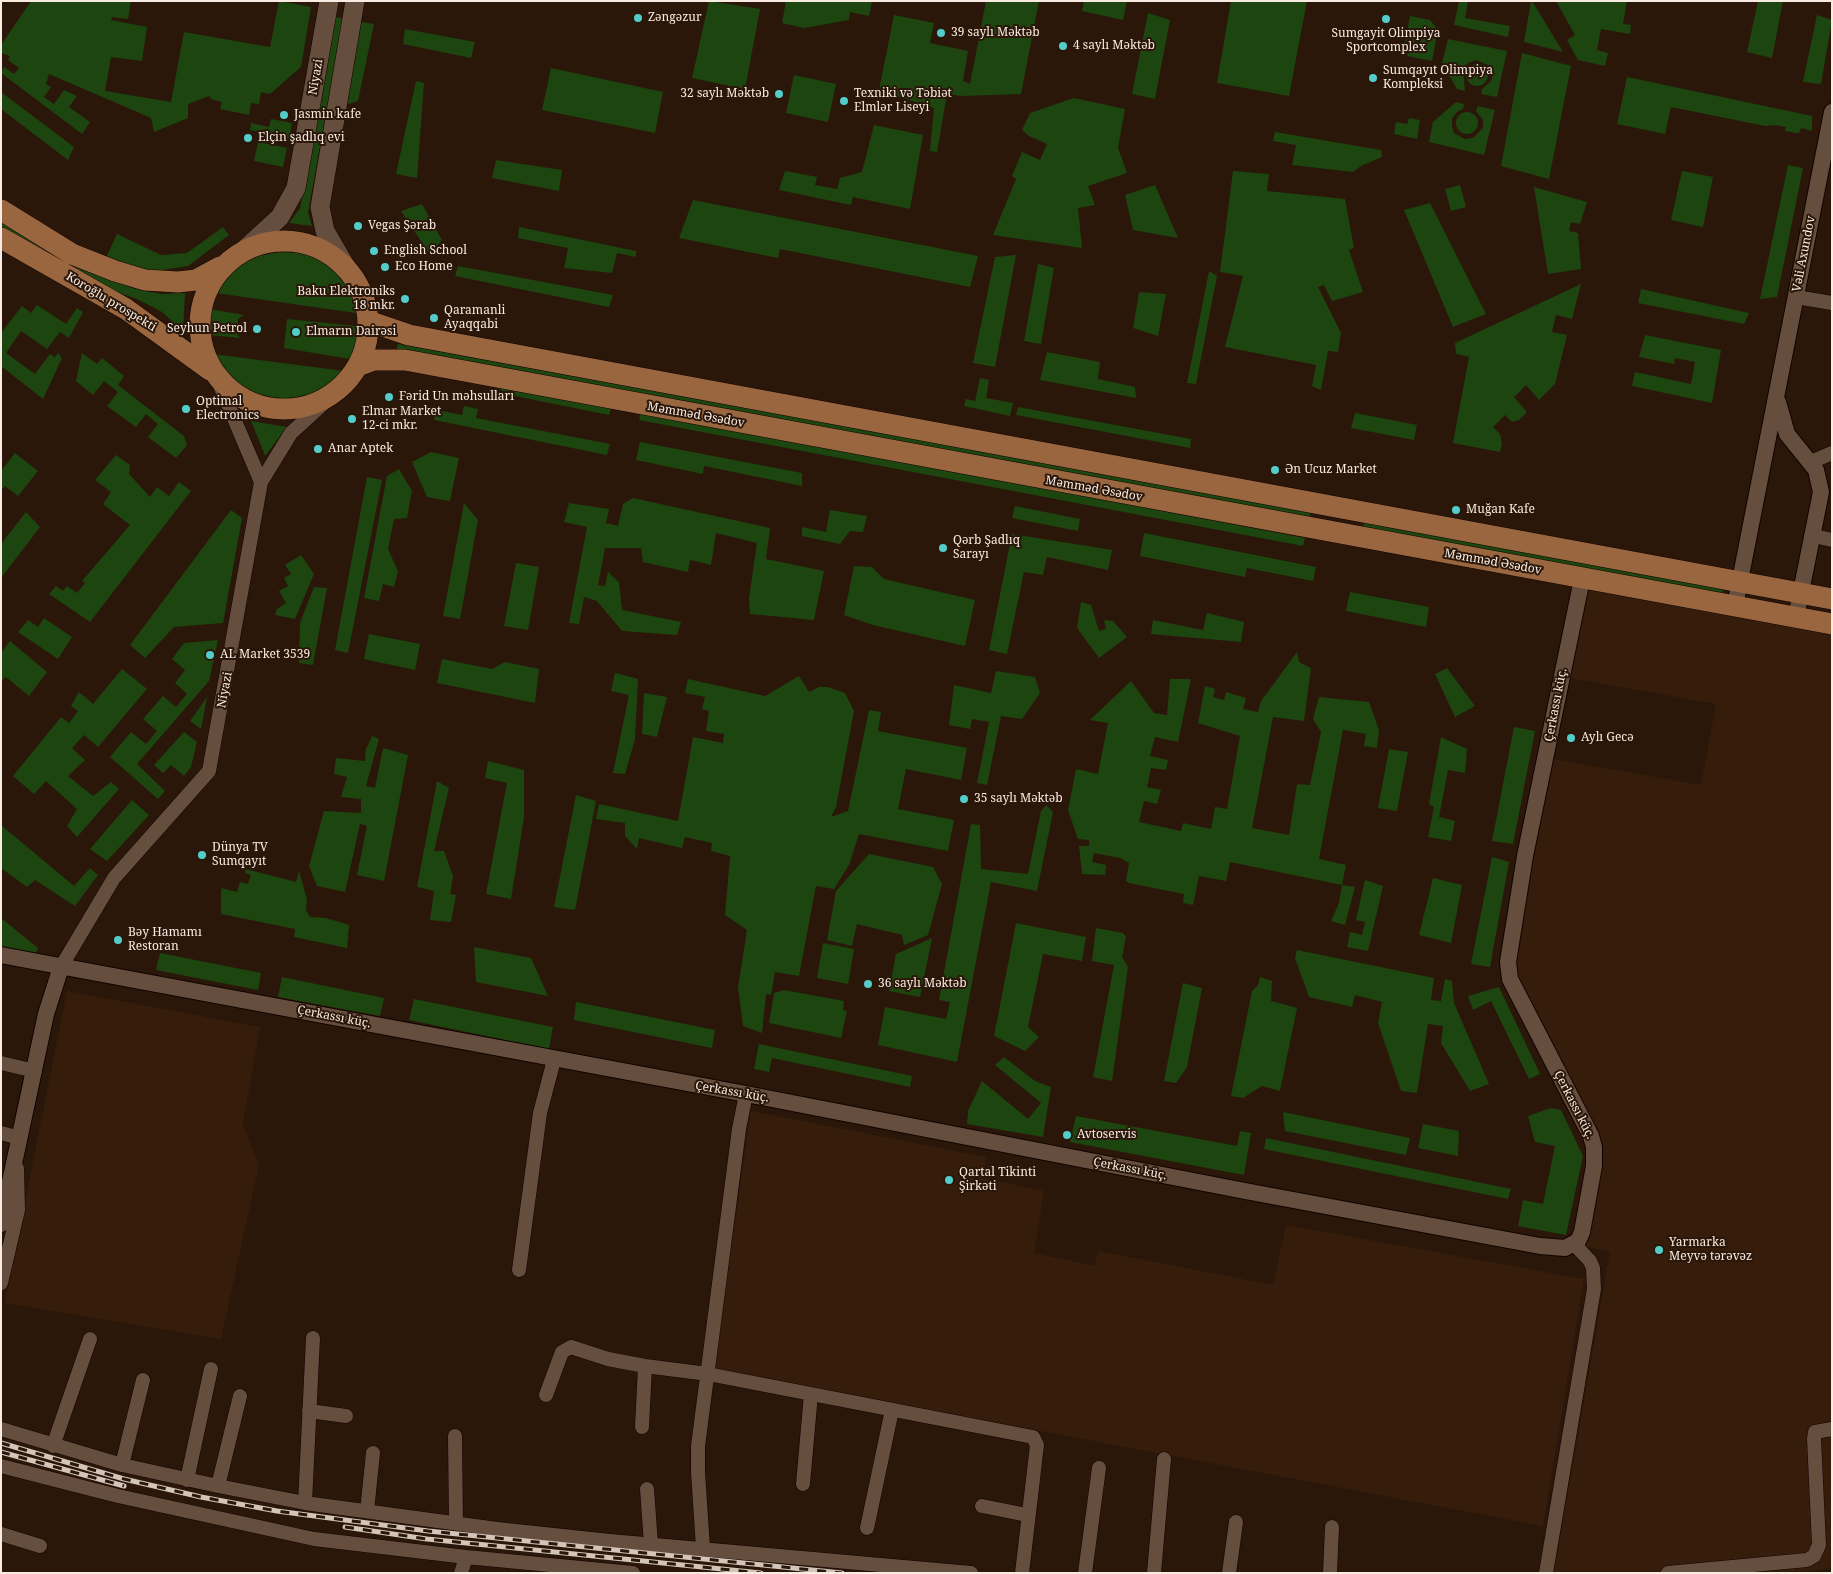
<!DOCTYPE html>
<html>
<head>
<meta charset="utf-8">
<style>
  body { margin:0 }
  #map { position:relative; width:1833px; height:1574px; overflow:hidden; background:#2a1709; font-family:"Noto Serif",serif }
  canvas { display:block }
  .frame { position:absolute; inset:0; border:2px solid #f9ebe2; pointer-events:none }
</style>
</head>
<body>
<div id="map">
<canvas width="1833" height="1574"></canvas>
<div class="frame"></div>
</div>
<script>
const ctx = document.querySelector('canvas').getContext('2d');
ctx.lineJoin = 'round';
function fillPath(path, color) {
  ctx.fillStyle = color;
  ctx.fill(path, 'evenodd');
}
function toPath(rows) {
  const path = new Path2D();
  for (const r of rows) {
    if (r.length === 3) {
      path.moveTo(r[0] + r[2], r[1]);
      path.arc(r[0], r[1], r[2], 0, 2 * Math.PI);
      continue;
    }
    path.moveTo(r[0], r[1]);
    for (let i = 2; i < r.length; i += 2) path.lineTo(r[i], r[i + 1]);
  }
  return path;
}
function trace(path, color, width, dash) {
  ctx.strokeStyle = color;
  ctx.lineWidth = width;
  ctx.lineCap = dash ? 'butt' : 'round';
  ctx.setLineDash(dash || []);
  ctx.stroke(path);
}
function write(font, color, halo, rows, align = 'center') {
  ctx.font = font + ' "Noto Serif",serif';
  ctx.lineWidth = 4;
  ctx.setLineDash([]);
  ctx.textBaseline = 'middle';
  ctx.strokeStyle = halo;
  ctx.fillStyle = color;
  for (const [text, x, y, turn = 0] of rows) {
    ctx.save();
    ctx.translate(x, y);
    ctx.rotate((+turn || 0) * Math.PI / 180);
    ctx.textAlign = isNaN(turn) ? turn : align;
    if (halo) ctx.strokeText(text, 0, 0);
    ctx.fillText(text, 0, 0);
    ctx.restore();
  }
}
fillPath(toPath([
  [1584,584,1832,633,1832,1568,1796,1573,1554,1573,1610,1252,1584,1246,1600,1146,1513,967,1547,758,1701,785,1716,704,1565,677],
  [67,991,260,1027,243,1124,259,1165,221,1339,5,1303],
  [751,1111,986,1157,983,1178,1044,1191,1034,1253,1094,1266,1098,1251,1273,1285,1286,1225,1584,1279,1543,1526,714,1369]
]), '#361d0b');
fillPath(toPath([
  [31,1,131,1,128,19,112,17,111,20,147,27,142,61,111,57,105,91,171,102,184,32,270,47,279,1,311,7,301,67,270,94,261,92,259,104,251,103,249,115,220,109,222,102,211,99,209,96,188,104,188,118,154,132,151,118,49,74,46,84,51,87,44,97,54,104,64,90,77,96,69,107,90,122,82,134,1,73,4,67,14,74,19,68,8,60,10,56,1,53,1,45],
  [709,1,760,9,745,89,692,78],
  [786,1,872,1,869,16,850,12,849,20,804,28,782,23],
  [986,1,1039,1,1021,94,961,96,947,94,937,152,930,151,934,108,879,90,894,15,934,23,930,43,968,51,963,81,970,84],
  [1084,1,1127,1,1123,20,1082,11],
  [1231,1,1307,1,1289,96,1217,83],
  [1459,1,1468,1,1465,18,1510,26,1508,37,1454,25],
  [1531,1,1532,1,1563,52,1524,42],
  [1556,1,1627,1,1623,24,1631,25,1630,34,1601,29,1597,50,1608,53,1605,66,1578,60,1567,40,1575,35],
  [1758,1,1783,1,1772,58,1747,52],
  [1148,13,1170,20,1155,99,1132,94],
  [1817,15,1832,20,1821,84,1803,82],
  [1410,16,1430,20,1438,30,1432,61,1407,56,1408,50,1404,49],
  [336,17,344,19,308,212,312,226,289,223,300,208],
  [361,22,374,24,358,101,345,105],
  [405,29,475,42,471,58,403,44],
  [1448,39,1507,51,1497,97,1481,94,1482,89,1491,81,1493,74,1490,66,1476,60,1468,63,1463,69,1465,91,1457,89,1442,63],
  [1522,53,1571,66,1549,179,1501,166],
  [1477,75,11],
  [551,68,663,92,655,133,542,110],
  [794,75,836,84,828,122,786,113],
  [1627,77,1812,116,1812,131,1801,128,1799,133,1795,133,1785,131,1786,127,1774,125,1765,126,1671,107,1665,134,1617,124],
  [416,81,424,83,417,178,396,174],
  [1,92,74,147,68,160,1,109],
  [1074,98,1125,109,1118,148,1127,173,1088,186,1095,205,1078,208,1082,248,993,235,1016,179,1012,176,1022,152,1040,160,1047,144,1029,136,1022,130,1030,113],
  [1456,102,1464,104,1463,109,1457,112,1452,118,1452,127,1454,133,1465,139,1473,138,1483,128,1483,120,1476,111,1478,106,1495,110,1484,155,1429,142,1433,122],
  [1467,123,11],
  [1409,118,1420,120,1417,139,1394,134,1396,122,1407,124],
  [271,119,292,123,289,139,250,130,251,123,269,127],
  [874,125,923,135,910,209,853,197,851,205,779,190,785,171,817,177,815,185,837,189,840,178,862,172],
  [1275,132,1381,150,1382,157,1361,166,1353,172,1292,165,1296,145,1273,141],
  [258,142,287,148,283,167,254,161],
  [496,160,562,170,559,191,492,178],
  [1788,165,1803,168,1777,297,1760,299],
  [1233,171,1269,174,1267,191,1345,199,1354,248,1349,250,1363,292,1332,301,1324,285,1318,287,1341,333,1338,352,1328,351,1321,390,1312,386,1316,365,1225,347,1243,276,1220,272],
  [1682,171,1713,177,1703,227,1671,220],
  [1155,185,1178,238,1133,230,1125,195],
  [1460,185,1466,207,1451,211,1445,189],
  [1534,187,1587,202,1580,224,1571,222,1569,231,1578,233,1581,269,1548,274],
  [693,200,978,256,970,287,780,249,778,258,679,238],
  [1430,203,1486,314,1453,327,1404,210],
  [422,204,442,240,430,255,401,211],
  [1,219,90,272,132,288,161,294,185,293,183,331,162,312,137,299,95,284,1,230],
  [223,227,229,235,188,266,149,272,105,260,117,234,161,255,187,253],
  [519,227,636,251,636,257,617,253,612,273,564,268,568,248,518,238],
  [279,252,301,253,318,258,333,268,349,285,354,298,356,313,216,293,230,274,244,263,259,256],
  [1016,255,995,367,973,363,995,257],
  [1038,264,1054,268,1041,344,1024,341],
  [458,266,613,295,609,307,455,276],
  [1209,271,1217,276,1196,384,1187,383],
  [1581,284,1572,319,1556,315,1552,332,1567,335,1555,384,1539,400,1526,385,1514,397,1527,412,1519,420,1512,422,1505,415,1493,427,1500,434,1502,444,1500,452,1453,443,1469,357,1456,354,1455,343],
  [1641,289,1749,313,1744,324,1638,303],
  [1139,292,1166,294,1158,336,1133,328],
  [37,305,66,324,77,308,83,312,69,338,60,332,47,349,21,331,6,353,35,374,50,354,55,357,58,353,62,358,43,399,1,366,1,333,22,306,31,313],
  [210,309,244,315,238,319,237,334,240,338,208,335,207,322],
  [287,319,357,326,358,338,356,350,350,359,284,348],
  [1645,335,1721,350,1712,403,1632,386,1635,372,1691,384,1695,362,1675,358,1674,364,1639,357],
  [398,344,1311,512,1309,519,396,351],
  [1047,352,1100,362,1098,379,1135,387,1136,398,1040,380],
  [82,353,97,364,102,358,124,376,118,385,184,436,187,445,176,458,148,437,158,424,146,414,136,427,107,406,118,392,104,381,93,395,76,381],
  [213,354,344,371,333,383,318,394,301,399,282,401,264,399,246,392,231,381,219,369],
  [980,378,989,380,986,398,1013,403,1010,416,964,406,966,399,975,401],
  [490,384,611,408,609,415,510,395],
  [464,406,478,409,476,418,610,444,607,455,434,420,436,410,462,415],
  [1018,407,1191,439,1190,448,1016,415],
  [641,412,1305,538,1303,546,639,420],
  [1355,413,1417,425,1414,440,1351,428],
  [251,421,287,427,265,456,265,455],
  [640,442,802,473,802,486,704,466,703,474,636,460],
  [431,452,459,458,450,501,427,497,412,462],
  [15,453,38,471,18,496,5,486,1,490,1,471],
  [116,455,130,465,129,474,150,497,157,487,169,496,179,482,191,491,90,622,49,594,56,586,63,591,67,586,77,593,85,583,82,581,130,525,103,504,111,492,95,480],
  [399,469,412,491,407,518,394,519,388,549,398,571,394,587,383,584,379,601,364,598,387,476],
  [367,477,382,480,348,653,335,650],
  [633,498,770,528,766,559,824,571,814,620,750,614,749,598,757,543,716,533,711,565,690,560,688,572,643,562,641,548,605,548,598,585,605,586,608,572,619,582,622,610,681,622,677,635,622,631,597,601,584,597,579,624,569,623,587,527,564,522,569,503,609,509,606,523,618,526,623,504],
  [464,503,478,520,460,619,443,616],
  [1015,506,1080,519,1078,531,1012,518],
  [231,510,242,518,223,623,174,627,145,658,130,645],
  [830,510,867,516,863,532,850,531,840,544,802,536,802,527,826,532],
  [26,512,40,527,1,578,1,544],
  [1364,522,1723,589,1722,595,1363,529],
  [1144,533,1316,567,1313,581,1247,568,1245,577,1140,556],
  [1012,534,1112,550,1108,570,1047,557,1043,575,1024,572,1007,654,989,650],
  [301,555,314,574,295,619,275,615,277,609,286,603,279,591,288,586,284,578,291,574,285,565],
  [516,563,539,567,528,630,504,626],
  [854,566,872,567,884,579,975,600,965,646,873,625,844,615],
  [314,587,327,588,313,665,299,663,300,623],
  [1350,592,1429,607,1426,627,1346,611],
  [1081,602,1091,605,1099,631,1106,629,1104,620,1113,621,1127,637,1099,658,1077,628],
  [1207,613,1244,622,1241,642,1151,634,1153,620,1203,630],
  [44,618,72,637,58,659,18,632,28,620,38,627],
  [369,634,420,644,415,670,364,659],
  [218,640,209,681,137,764,165,791,158,799,110,757,131,732,146,744,157,731,143,719,163,696,176,707,187,694,175,683,185,670,172,659,184,643],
  [10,641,47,672,29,696,6,677,1,681,1,653],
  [1297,652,1299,662,1311,668,1304,721,1273,717,1252,828,1289,835,1297,784,1310,785,1321,732,1313,719,1319,697,1369,702,1379,730,1377,748,1364,746,1366,734,1343,730,1319,859,1346,865,1342,885,1355,887,1345,925,1331,921,1339,903,1342,885,1230,862,1226,881,1199,876,1193,905,1183,903,1184,894,1129,883,1126,881,1129,863,1120,858,1094,853,1092,862,1106,865,1105,875,1082,874,1079,846,1089,846,1089,840,1078,839,1068,810,1076,769,1098,774,1108,723,1090,720,1131,681,1154,713,1167,715,1170,679,1191,679,1178,742,1155,737,1150,756,1168,760,1166,770,1151,768,1147,787,1161,790,1157,804,1144,801,1139,822,1181,831,1183,823,1211,829,1215,807,1227,809,1240,736,1198,723,1205,686,1215,689,1213,697,1224,700,1226,692,1246,698,1243,709,1258,712,1261,701],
  [442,659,492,669,505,662,539,669,535,703,437,683],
  [1447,668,1475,706,1455,717,1435,674],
  [122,669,147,689,98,747,84,735,72,748,85,760,68,776,93,796,111,782,119,789,77,837,67,826,77,809,46,781,34,794,13,776,61,717,69,723,78,711,71,706,79,692,93,704],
  [996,671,1035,677,1040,693,1022,719,1001,716,987,785,977,783,989,722,972,719,970,729,949,725,954,685,991,693],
  [615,673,638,679,635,739,625,774,613,773,629,695,611,691],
  [799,676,809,692,819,687,828,687,845,693,854,711,836,807,831,817,848,811,869,710,881,712,878,731,967,748,961,780,906,769,898,809,954,820,948,851,859,834,849,865,834,889,816,886,799,976,775,972,771,995,766,994,762,1033,743,1026,738,987,747,930,725,915,730,856,711,851,712,843,685,837,682,848,639,838,637,849,625,836,625,823,596,819,599,804,678,821,693,737,723,743,724,734,706,731,709,711,702,709,705,697,685,693,688,679,765,696],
  [644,693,667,697,657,737,642,734],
  [207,697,201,729,190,721],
  [1514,727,1535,731,1513,844,1492,841],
  [184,732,197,742,191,767,184,776,171,765,163,773,154,765],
  [372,736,379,739,366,786,375,788,383,748,408,755,384,881,357,875,367,826,360,824,345,892,317,886,309,866,324,811,361,813,361,799,341,797,347,777,334,774,336,758,365,761,366,749],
  [1441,737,1467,749,1465,773,1448,770,1439,817,1455,821,1451,841,1428,837,1434,807,1429,804],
  [1389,749,1408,752,1397,811,1378,808],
  [488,761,524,770,524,818,511,899,486,894,507,783,485,778],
  [437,781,449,788,434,851,444,851,453,876,450,894,456,895,451,922,430,920,434,891,417,887],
  [576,795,596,801,575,910,554,907],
  [132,800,149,815,107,861,90,849],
  [1046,805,1053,812,1037,891,991,882,957,1062,878,1045,885,1007,946,1019,950,1002,939,1000,971,824,980,825,981,869,1028,874,1041,811],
  [1,825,74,886,90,868,98,875,75,906,35,880,27,887,1,868],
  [869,854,933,867,942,884,928,935,904,945,902,935,857,924,852,946,827,940,836,891],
  [1492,857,1509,862,1490,967,1471,964],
  [246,869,296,882,299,871,307,900,306,910,310,917,326,918,349,925,347,948,294,937,295,929,221,914,221,888,237,892,240,882,248,884,251,875,245,873],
  [1433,878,1462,885,1451,943,1419,935],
  [1365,880,1383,886,1368,951,1347,947,1350,932,1362,935,1365,922,1356,920],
  [1,918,38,948,36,953,1,946],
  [1016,923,1086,937,1082,961,1043,954,1028,1027,1039,1037,1025,1051,994,1036],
  [1096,928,1123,933,1126,937,1122,957,1128,967,1112,1081,1093,1077,1114,965,1092,961],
  [932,938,920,997,889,991,896,954],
  [823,943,854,949,848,984,817,978],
  [474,947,531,958,548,996,476,982],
  [1297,950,1434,978,1431,1000,1441,1001,1445,979,1452,981,1454,1003,1489,1084,1470,1091,1441,1043,1443,1026,1428,1024,1417,1093,1401,1091,1378,1023,1382,1002,1355,995,1352,1007,1309,997,1295,958],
  [160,953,261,973,258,990,156,970],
  [282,977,384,998,380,1016,278,997],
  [1260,977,1272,981,1271,1001,1297,1008,1280,1091,1262,1086,1243,1098,1231,1096,1252,991,1258,985],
  [1183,983,1202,988,1187,1067,1176,1083,1164,1081],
  [1499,987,1540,1074,1529,1079,1491,1001,1473,1010,1468,996],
  [784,990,844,1001,843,1010,847,1011,841,1038,769,1023,774,993],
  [414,999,553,1027,549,1049,409,1020],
  [576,1002,715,1030,712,1048,574,1020],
  [759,1044,912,1076,910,1087,772,1058,769,1072,754,1069],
  [1004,1057,1035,1081,1051,1087,1043,1137,967,1124,968,1111,982,1081,1028,1119,1041,1103,995,1065],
  [1551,1108,1561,1110,1583,1156,1566,1235,1518,1226,1523,1200,1543,1204,1555,1146,1535,1142,1528,1116],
  [1283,1112,1410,1138,1406,1155,1285,1131],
  [1076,1116,1237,1146,1240,1131,1251,1133,1244,1175,1070,1142],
  [1423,1124,1459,1131,1458,1156,1418,1148],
  [1266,1138,1511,1189,1508,1199,1264,1149]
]), '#1d450f');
const minor = toPath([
  [1796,297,1832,303],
  [1811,462,1832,453],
  [261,482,291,433,336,392],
  [1814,536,1832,540],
  [61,967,114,878,209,771,261,482,215,374],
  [1,1063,35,1071],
  [1,1133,20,1138],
  [519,1270,540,1113,554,1060],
  [1,1283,18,1210,17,1168],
  [546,1395,562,1352,571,1347,608,1359,645,1366,708,1374,1033,1437,1037,1445,1022,1573],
  [309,1411,346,1416],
  [642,1427,645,1366],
  [1,1429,122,1465,218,1486,305,1503,497,1529,610,1541,971,1573],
  [455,1436,456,1523],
  [53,1446,90,1339],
  [122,1465,143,1380],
  [1,1466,118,1496,314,1539,466,1557,633,1573],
  [187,1480,211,1369],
  [803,1484,811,1394],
  [218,1486,240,1396],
  [647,1489,651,1544],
  [305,1503,313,1338],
  [982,1506,1027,1515],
  [367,1511,373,1453],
  [867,1528,892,1410],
  [1,1534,40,1546],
  [703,1548,698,1472,698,1446,739,1129,746,1094],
  [461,1573,466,1557],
  [1085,1573,1099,1468],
  [1154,1573,1164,1459],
  [1229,1573,1236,1522],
  [1330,1573,1332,1527],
  [1546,1573,1594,1289,1593,1268,1590,1261,1574,1244],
  [1668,1573,1807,1560,1814,1556,1819,1545,1814,1439,1815,1432,1832,1429]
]);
const tertiary = toPath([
  [1778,402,1787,434,1816,470,1821,492,1796,617],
  [1735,606,1832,112],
  [1,955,746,1094,1245,1191,1540,1246,1565,1248,1578,1241,1582,1232,1594,1166,1594,1147,1591,1136,1510,979,1508,962,1525,856,1582,579],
  [1,1224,46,1014,61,967]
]);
const secondary = toPath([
  [243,251,280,217,296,188,329,1],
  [349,272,325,231,320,207,355,1]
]);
const primary = toPath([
  [1,210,72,254,115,271,145,280,178,282,196,280,220,267],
  [1,238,126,309,210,370],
  [284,325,84],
  [368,321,409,335,1832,599],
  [358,366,374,360,405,360,1832,624]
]);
trace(minor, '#120300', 15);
trace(tertiary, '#120300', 18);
trace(secondary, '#120300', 20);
trace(primary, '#120300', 22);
trace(minor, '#664e3f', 14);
trace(tertiary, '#664e3f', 16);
trace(secondary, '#664e3f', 19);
trace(primary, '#99663f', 21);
const rail = toPath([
  [1,1443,124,1479,201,1497,277,1511,428,1531,842,1573],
  [1,1452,124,1486],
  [345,1527,427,1539,761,1573]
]);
trace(rail, '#d4c5bb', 5);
trace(rail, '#2a1709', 3, [9]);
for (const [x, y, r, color] of [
  [638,18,5,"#53cdca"],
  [1386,19,5,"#53cdca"],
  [941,33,5,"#53cdca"],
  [1063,46,5,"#53cdca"],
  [1373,78,5,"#53cdca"],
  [779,94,5,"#53cdca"],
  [844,101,5,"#53cdca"],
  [284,115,5,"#53cdca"],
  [248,138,5,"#53cdca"],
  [358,226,5,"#53cdca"],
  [374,251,5,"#53cdca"],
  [385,267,5,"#53cdca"],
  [405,299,5,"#53cdca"],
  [434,318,5,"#53cdca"],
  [257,329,5,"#53cdca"],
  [296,332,5,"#53cdca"],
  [389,397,5,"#53cdca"],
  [186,409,5,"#53cdca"],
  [352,419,5,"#53cdca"],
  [318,449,5,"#53cdca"],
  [1275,470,5,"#53cdca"],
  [1456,510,5,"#53cdca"],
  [943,548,5,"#53cdca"],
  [210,655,5,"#53cdca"],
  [1571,738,5,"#53cdca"],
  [964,799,5,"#53cdca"],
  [202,855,5,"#53cdca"],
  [118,940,5,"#53cdca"],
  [868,984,5,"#53cdca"],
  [1067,1135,5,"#53cdca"],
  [949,1180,5,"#53cdca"],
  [1659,1250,5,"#53cdca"]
]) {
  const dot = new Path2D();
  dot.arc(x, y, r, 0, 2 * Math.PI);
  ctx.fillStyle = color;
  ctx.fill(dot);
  trace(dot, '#2a1709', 2);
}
write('12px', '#f9ebe2', '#2a1709', [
  ["Zəngəzur",648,18],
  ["39 saylı Məktəb",951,33],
  ["Sumgayit Olimpiya",1386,34,"center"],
  ["Sportcomplex",1386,48,"center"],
  ["4 saylı Məktəb",1073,46],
  ["Sumqayıt Olimpiya",1383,71],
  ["Kompleksi",1383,85],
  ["32 saylı Məktəb",769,94,"right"],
  ["Texniki və Təbiət",854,94],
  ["Elmlər Liseyi",854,108],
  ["Jasmin kafe",294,115],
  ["Elçin şadlıq evi",258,138],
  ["Vegas Şərab",368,226],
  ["English School",384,251],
  ["Eco Home",395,267],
  ["Baku Elektroniks",395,292,"right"],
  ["18 mkr.",395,306,"right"],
  ["Qaramanli",444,311],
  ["Ayaqqabi",444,325],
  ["Seyhun Petrol",247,329,"right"],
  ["Elmarın Dairəsi",306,332],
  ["Fərid Un məhsulları",399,397],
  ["Optimal",196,402],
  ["Electronics",196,416],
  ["Elmar Market",362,412],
  ["12-ci mkr.",362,426],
  ["Anar Aptek",328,449],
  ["Ən Ucuz Market",1285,470],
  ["Muğan Kafe",1466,510],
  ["Qәrb Şadlıq",953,541],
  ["Sarayı",953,555],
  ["AL Market 3539",220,655],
  ["Aylı Gecə",1581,738],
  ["35 saylı Məktəb",974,799],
  ["Dünya TV",212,848],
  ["Sumqayıt",212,862],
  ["Bәy Hamamı",128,933],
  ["Restoran",128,947],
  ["36 saylı Məktəb",878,984],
  ["Avtoservis",1077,1135],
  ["Qartal Tikinti",959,1173],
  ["Şirkәti",959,1187],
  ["Yarmarka",1669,1243],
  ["Meyvә tәrәvәz",1669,1257]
], 'left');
write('12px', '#f9ebe2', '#2a1709', [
  ["Niyazi",316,77,-80],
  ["Vəli Axundov",1804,254,-79],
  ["Koroğlu prospekti",111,302,31],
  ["Məmməd Əsədov",696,415,10],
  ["Məmməd Əsədov",1094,489,10],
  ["Məmməd Əsədov",1493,562,10],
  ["Niyazi",225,690,-79],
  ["Çerkassı küç.",1556,705,-79],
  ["Çerkassı küç.",334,1017,11],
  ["Çerkassı küç.",732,1092,10],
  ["Çerkassı küç.",1574,1105,63],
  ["Çerkassı küç.",1130,1169,11]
]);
</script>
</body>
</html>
